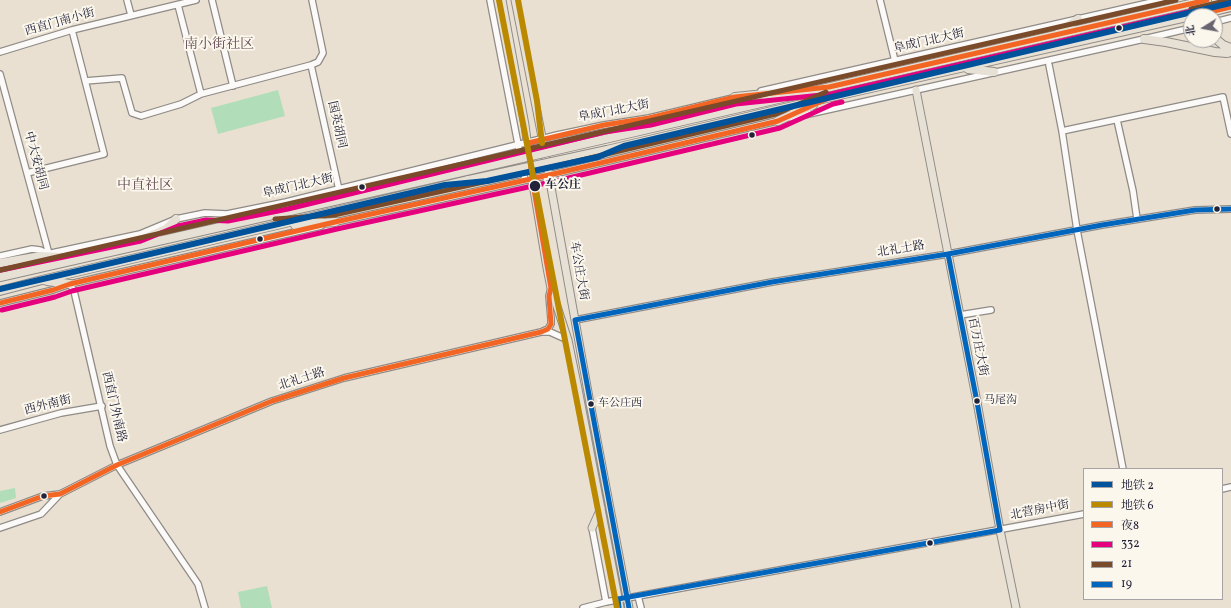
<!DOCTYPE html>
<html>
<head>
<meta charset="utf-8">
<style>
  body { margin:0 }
  #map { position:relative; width:1231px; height:608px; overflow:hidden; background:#e9e0d2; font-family:Vollkorn,"Noto Serif SC",serif }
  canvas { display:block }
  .legend { position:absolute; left:1083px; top:468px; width:140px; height:132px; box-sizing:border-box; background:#fbf7ec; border:1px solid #a4a2a5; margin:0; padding:5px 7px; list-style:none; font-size:12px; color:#22223b }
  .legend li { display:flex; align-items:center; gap:8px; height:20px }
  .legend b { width:20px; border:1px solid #a4a2a5 }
  .north { position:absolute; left:1183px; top:8px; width:40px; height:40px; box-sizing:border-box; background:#fbf7ec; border:1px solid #a4a2a5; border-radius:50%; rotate:259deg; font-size:11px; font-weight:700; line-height:16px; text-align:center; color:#22223b }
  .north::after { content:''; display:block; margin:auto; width:14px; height:18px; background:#686470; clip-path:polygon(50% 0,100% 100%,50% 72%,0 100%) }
</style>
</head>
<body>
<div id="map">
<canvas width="1231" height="608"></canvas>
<ul class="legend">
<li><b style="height:5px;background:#00529b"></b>地铁 2</li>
<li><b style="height:5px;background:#bb8900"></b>地铁 6</li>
<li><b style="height:5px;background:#f26522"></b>夜8</li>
<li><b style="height:5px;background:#e5007d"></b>332</li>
<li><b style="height:5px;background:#7a4b2a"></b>21</li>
<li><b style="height:5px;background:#0065bd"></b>19</li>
</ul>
<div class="north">北</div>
</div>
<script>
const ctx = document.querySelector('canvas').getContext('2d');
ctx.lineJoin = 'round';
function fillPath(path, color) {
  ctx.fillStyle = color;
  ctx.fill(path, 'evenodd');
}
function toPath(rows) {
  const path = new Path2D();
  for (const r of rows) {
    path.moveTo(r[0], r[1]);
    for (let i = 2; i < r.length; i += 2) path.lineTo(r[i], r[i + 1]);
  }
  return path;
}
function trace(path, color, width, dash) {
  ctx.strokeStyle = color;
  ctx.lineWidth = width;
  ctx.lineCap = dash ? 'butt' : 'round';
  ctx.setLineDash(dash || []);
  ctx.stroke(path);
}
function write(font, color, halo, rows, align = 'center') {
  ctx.font = font + ' Vollkorn,"Noto Serif SC",serif';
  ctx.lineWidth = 4;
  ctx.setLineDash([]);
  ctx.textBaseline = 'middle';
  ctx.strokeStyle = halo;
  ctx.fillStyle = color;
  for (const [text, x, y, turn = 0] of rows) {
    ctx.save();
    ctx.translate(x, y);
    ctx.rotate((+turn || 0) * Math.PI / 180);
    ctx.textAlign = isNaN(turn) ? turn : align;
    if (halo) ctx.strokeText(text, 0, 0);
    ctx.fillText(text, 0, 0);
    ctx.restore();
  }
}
fillPath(toPath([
  [278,90,285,116,218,134,211,108],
  [15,488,16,498,0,503,0,491],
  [267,586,272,608,241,608,238,592]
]), '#b1deb8');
const minor = toPath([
  [127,0,131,15],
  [212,0,233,86],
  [490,0,525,180],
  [880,0,895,61],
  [178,5,201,94],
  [1215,22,1231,18],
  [0,52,72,30,196,0],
  [311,65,339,190],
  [1049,65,1062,131,1223,97,1231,134],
  [0,74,49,254],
  [85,81,122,78,132,113,141,116,181,104,201,94,311,65,318,62,323,53,312,0],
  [761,91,1161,0],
  [791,118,1144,39,1191,28],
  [1117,120,1133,191,1137,219],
  [1062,131,1077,230,1123,469],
  [27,173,104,154,72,30],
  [331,223,419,204,558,173,781,120],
  [47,254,140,234,176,219,205,213,227,214,286,202,557,135,604,125,649,118,737,97],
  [0,256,32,249,40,250,49,254],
  [70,284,74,291,110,446,117,465,198,584,205,608],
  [0,303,53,290,70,284,321,226],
  [960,315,991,310],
  [575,320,772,282,948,254,1102,225,1195,210,1231,209],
  [543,331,548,329,551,324,551,319,549,296,551,288],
  [0,430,61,413,102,406],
  [1222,489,1231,487],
  [0,512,43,496,60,494,117,465,272,401,344,378,541,332,550,332,568,340],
  [0,528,41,514,60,494],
  [592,528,606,602],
  [638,596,641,608],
  [583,608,606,602,638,596,1084,514]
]);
const major = toPath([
  [502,0,525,125,532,178,547,268,551,288,568,340,578,389,620,608],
  [515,0,541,132,590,403,629,608],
  [916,90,977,402,1000,530,1016,608],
  [592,528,601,508]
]);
const highway = toPath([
  [1193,16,1231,7],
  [1215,27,1217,21],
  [1059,32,1078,19],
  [1215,33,1216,39,1223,45,1231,48],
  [1144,39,1166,42,1215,52,1227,53,1231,52],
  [968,69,994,72],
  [735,97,794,91],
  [778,121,813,105],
  [605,139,1207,0],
  [607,150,831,97,1191,16],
  [295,225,335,222],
  [139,241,166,229,176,219],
  [0,263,41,256,60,257,72,260],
  [0,277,466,171],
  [47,281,70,284],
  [0,291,42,280,469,180]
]);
trace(minor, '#8f8b87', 8);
trace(major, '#8f8b87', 9);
trace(highway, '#8f8b87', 10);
trace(minor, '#fcfaf8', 5.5);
trace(major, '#e7e1d5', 7);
trace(highway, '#e7e1d5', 8);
const highwayBridge = toPath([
  [466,171,605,139],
  [469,180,607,150]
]);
trace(highwayBridge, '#8f8b87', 10, []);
trace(highwayBridge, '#e7e1d5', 8);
trace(toPath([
  [1193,16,1231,7],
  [0,303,53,290,70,284,335,222,558,173,778,121,831,97,841,95],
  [0,512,43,496,60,494,117,465,272,401,344,378,541,332,548,329,551,324,549,296,551,288,532,178,528,143,604,125,649,118,735,97,829,87,1207,0]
]), '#f26522', 5);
trace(toPath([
  [1,270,141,241,178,226,206,220,228,221,288,209,605,132,651,125,736,104,831,94,1209,7],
  [2,310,55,297,72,291,337,229,560,180,780,128,833,104,842,102]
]), '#e5007d', 5);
trace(toPath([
  [1191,9,1229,0],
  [275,219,334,215,556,166,776,114,826,92],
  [0,270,1176,0]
]), '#7a4b2a', 5);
trace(toPath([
  [619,607,618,599,1000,530,977,402,948,254],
  [629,608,575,320,772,282,948,254,1102,225,1195,210,1231,209]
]), '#0065bd', 5);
trace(toPath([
  [0,289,445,185,487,181,598,157,624,146,1231,3]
]), '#00529b', 6);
trace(toPath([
  [499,0,617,608],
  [518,0,537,101,542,143]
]), '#bb8900', 6);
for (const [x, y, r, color] of [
  [1119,28,3.5,"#22223b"],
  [752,135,3.5,"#22223b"],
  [535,186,6,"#22223b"],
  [362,187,3.5,"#22223b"],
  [1217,209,3.5,"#22223b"],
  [260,239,3.5,"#22223b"],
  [977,401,3.5,"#22223b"],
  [591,404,3.5,"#22223b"],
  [44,496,3.5,"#22223b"],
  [930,543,3.5,"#22223b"]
]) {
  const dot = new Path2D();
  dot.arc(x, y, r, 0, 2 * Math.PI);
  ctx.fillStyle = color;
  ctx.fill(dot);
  trace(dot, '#fbf7ec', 1.5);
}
write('11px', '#22223b', '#fbf7ec', [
  ["马尾沟",984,401],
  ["车公庄西",598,404]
], 'left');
write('12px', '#22223b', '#fbf7ec', [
  ["西直门南小街",60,23,-16],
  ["阜成门北大街",929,42,-13],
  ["阜成门北大街",614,112,-11],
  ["国英胡同",336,125,77],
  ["中大安胡同",35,161,75],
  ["阜成门北大街",298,187,-13],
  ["北礼士路",901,250,-9],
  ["车公庄大街",578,271,80],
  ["百万庄大街",977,347,79],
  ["北礼士路",302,380,-18],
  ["西外南街",48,406,-14],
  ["西直门外南路",113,407,77],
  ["北营房中街",1040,511,-11]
]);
write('bold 12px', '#22223b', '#fbf7ec', [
  ["车公庄",545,186]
], 'left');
write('14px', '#654c56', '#fbf7ec', [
  ["南小街社区",219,45],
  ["中直社区",145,186]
]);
</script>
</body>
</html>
